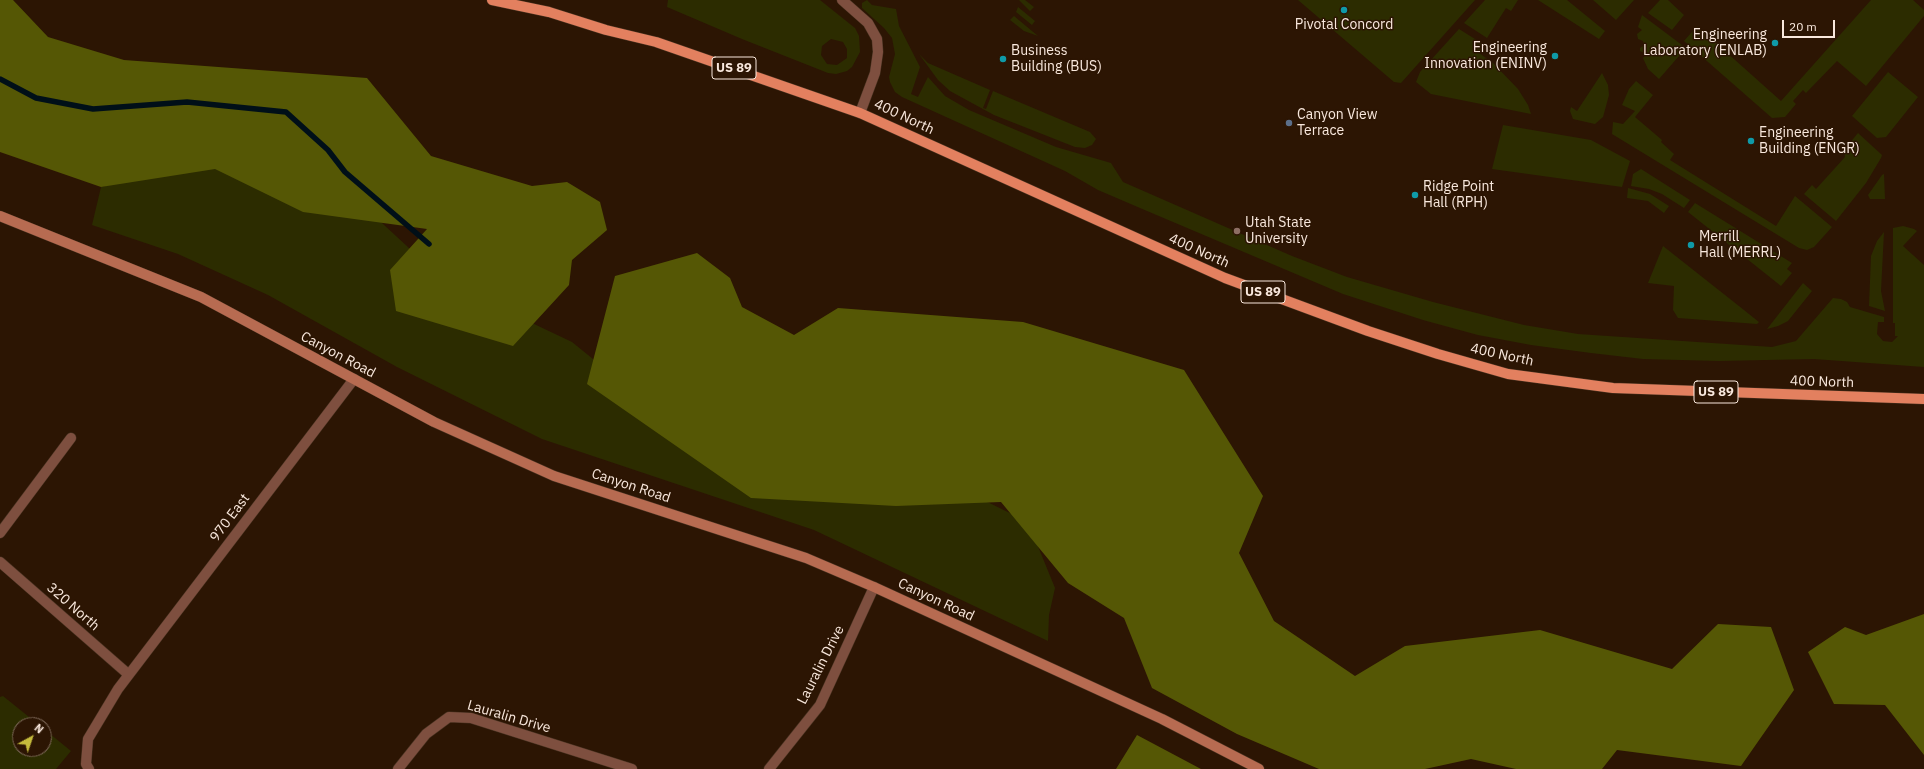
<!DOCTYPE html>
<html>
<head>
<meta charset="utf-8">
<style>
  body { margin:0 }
  #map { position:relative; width:1924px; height:769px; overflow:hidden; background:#2c1503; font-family:"IBM Plex Sans",sans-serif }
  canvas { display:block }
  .north { position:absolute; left:12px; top:717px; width:40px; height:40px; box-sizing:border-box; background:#2c1503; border:1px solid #7e695a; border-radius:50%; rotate:40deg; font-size:11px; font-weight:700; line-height:16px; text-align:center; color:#f9e8dd }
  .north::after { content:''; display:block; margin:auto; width:14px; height:18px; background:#c6bc3c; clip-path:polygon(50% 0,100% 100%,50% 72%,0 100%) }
  .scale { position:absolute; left:1782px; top:20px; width:53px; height:18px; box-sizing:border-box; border:2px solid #f9e8dd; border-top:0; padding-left:5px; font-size:12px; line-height:14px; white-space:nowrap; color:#f9e8dd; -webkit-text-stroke:3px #2c1503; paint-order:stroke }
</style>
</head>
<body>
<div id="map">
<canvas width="1924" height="769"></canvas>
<div class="north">N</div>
<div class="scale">20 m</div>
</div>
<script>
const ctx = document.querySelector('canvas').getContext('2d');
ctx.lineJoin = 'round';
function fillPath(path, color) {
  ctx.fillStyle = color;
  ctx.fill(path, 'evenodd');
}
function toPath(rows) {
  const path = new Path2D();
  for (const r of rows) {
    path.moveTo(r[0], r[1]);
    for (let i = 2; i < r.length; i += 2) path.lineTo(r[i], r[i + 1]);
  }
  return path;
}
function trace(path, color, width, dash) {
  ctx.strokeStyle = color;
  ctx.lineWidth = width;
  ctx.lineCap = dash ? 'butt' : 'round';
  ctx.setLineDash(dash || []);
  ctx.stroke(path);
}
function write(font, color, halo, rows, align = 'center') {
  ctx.font = font + ' "IBM Plex Sans",sans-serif';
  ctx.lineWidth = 3;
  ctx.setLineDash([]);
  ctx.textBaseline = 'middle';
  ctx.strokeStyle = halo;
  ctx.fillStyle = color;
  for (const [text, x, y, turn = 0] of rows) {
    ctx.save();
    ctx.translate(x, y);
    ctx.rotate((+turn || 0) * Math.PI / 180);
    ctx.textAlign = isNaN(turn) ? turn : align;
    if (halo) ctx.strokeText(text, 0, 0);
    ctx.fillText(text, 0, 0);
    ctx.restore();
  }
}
fillPath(toPath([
  [668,0,820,0,855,28,859,36,860,52,852,67,847,71,836,74,828,73,742,39,667,7],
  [831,39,843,42,847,49,847,58,837,65,827,64,821,55,822,46],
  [867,0,872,5,896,9,899,26,920,67,911,94,918,97,928,77,945,96,969,110,1056,147,1111,163,1123,182,1292,256,1347,277,1433,302,1524,325,1578,334,1772,347,1796,341,1833,298,1841,299,1847,302,1850,307,1884,317,1884,322,1878,322,1877,334,1883,341,1892,342,1898,336,1895,336,1895,323,1893,323,1893,228,1903,226,1914,229,1917,231,1903,246,1924,265,1924,367,1814,359,1719,361,1643,359,1591,353,1531,345,1478,335,1423,320,1343,294,1140,208,1098,190,1065,171,902,97,895,92,890,82,889,77,895,54,892,38,884,28,862,8,862,3],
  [1019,0,1025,0,1034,7,1030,11],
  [1298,0,1475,0,1401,83,1394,82],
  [1485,0,1518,0,1511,11,1506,8,1487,38,1464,23],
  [1538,0,1567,0,1605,31,1599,39],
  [1593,0,1634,0,1616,20],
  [1660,0,1668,0,1684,15,1672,30,1648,13],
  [1871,0,1913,0,1924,10,1924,16,1866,86,1837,61,1806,93,1803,90,1793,101,1796,104,1785,117,1772,118,1684,41,1697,26,1781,101],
  [1018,7,1035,21,1032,25,1016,12],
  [1642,15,1686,48,1659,79,1648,69,1643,58,1646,54,1640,51,1640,48,1644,45,1643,41,1638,39,1637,34,1642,30,1638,27],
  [1014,16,1038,36,1024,31,1010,20],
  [1459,29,1483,44,1479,53,1493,63,1518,89,1528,105,1531,114,1431,94,1416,82,1420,72],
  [919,54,928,63,990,90,983,108,986,109,993,91,1090,132,1096,139,1092,145,1085,148,1075,147,994,115,950,91,938,80],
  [1888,72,1918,97,1886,137,1877,138,1852,116],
  [1602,73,1608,85,1609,95,1603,117,1595,124,1573,119,1570,111,1571,107,1577,111],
  [1636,81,1653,95,1635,117,1662,140,1661,142,1674,154,1670,160,1776,226,1795,196,1832,227,1814,247,1807,250,1799,248,1612,134,1613,122,1623,124,1635,111,1622,105,1629,89],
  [1503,125,1591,140,1630,161,1622,187,1492,169],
  [1858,133,1882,155,1881,158,1866,183,1836,221,1804,194,1812,185,1816,189,1845,157,1844,150],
  [219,161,369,211,423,261,473,295,572,342,693,440,955,486,1028,522,1055,588,1049,615,1048,641,814,530,542,439,397,367,268,295,178,254,92,225,101,187],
  [1641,169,1690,200,1684,208,1662,194,1649,189,1631,186,1633,174],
  [1884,174,1885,199,1870,199,1868,195,1882,175],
  [1628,188,1650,194,1669,206,1664,213,1648,201,1627,198],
  [1695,203,1792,263,1787,269,1792,273,1781,286,1688,212],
  [1884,232,1881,291,1885,311,1869,306,1871,256,1877,241],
  [1663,246,1744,310,1759,322,1757,324,1678,318,1673,310,1674,286,1648,283],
  [1803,283,1812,291,1788,321,1778,326,1767,329],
  [3,696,39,725,20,725,20,749,44,749,44,729,71,751,56,769,0,769,0,697]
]), '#2c2c00');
fillPath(toPath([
  [0,0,13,0,48,37,124,60,367,78,431,156,532,186,567,182,600,202,607,230,572,260,569,285,513,346,396,311,390,270,427,229,303,212,215,169,101,187,0,152],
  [697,253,730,278,742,307,794,335,838,308,1023,322,1184,370,1263,496,1239,553,1274,621,1355,676,1405,646,1540,630,1672,669,1718,624,1771,627,1794,690,1741,766,1617,750,1602,769,1516,769,1471,759,1425,769,1319,769,1237,734,1152,688,1124,618,1068,583,1001,502,896,506,751,498,587,384,615,276],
  [1924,614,1924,755,1885,705,1834,704,1808,652,1845,627,1866,635],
  [1137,735,1201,769,1116,769]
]), '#555705');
trace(toPath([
  [0,79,36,98,93,109,187,102,286,112,328,150,345,172,429,244]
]), '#000f18', 5.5);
const street = toPath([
  [842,0,868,23,877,39,878,52,875,73,860,113],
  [0,533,71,438],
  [0,562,128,674],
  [89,769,86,764,88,739,118,689,354,379],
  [398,769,426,734,449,717,471,718,632,769],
  [769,769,820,705,874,587]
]);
const secondary = toPath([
  [0,216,201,297,434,422,554,476,806,558,874,587,1162,719,1259,769]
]);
const primary = toPath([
  [492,0,549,12,606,30,656,42,860,113,1225,278,1368,331,1438,354,1508,374,1613,388,1924,399]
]);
trace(street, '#493322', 11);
trace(secondary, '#493322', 11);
trace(primary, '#493322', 11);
trace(street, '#7e4f3f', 10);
trace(secondary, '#b76b51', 10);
trace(primary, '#e3805f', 10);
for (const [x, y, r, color] of [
  [1344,10,4,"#0f9aa8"],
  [1775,43,4,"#0f9aa8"],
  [1555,56,4,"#0f9aa8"],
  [1003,59,4,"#0f9aa8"],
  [1289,123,4,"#5c6f8a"],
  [1751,141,4,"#0f9aa8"],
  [1415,195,4,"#0f9aa8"],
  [1237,231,4,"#8d6e63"],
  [1691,245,4,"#0f9aa8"]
]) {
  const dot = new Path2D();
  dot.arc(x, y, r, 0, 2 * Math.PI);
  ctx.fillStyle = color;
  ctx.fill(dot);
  trace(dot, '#2c1503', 1.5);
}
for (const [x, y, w] of [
  [734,68,44],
  [1263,292,44],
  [1716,392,44]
]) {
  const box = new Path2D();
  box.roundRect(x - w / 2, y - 11, w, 22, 3);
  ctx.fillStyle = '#2c1503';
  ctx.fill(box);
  trace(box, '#f9e8dd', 1);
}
write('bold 13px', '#f9e8dd', null, [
  ["US 89",734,68],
  ["US 89",1263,292],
  ["US 89",1716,392]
]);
write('14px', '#f9e8dd', '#2c1503', [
  ["Pivotal Concord",1344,25,"center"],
  ["Engineering",1767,35,"right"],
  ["Laboratory (ENLAB)",1767,51,"right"],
  ["Engineering",1547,48,"right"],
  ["Innovation (ENINV)",1547,64,"right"],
  ["Business",1011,51],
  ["Building (BUS)",1011,67],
  ["Canyon View",1297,115],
  ["Terrace",1297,131],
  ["Engineering",1759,133],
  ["Building (ENGR)",1759,149],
  ["Ridge Point",1423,187],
  ["Hall (RPH)",1423,203],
  ["Utah State",1245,223],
  ["University",1245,239],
  ["Merrill",1699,237],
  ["Hall (MERRL)",1699,253]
], 'left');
write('14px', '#f9e8dd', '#2c1503', [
  ["400 North",904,117,25],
  ["400 North",1199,251,24],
  ["Canyon Road",338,355,28],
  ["400 North",1502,355,12],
  ["400 North",1822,382,2],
  ["Canyon Road",631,486,18],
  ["970 East",230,518,-53],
  ["Canyon Road",936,600,25],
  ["320 North",73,607,41],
  ["Lauralin Drive",821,665,-63],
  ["Lauralin Drive",509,717,16]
]);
</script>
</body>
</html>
